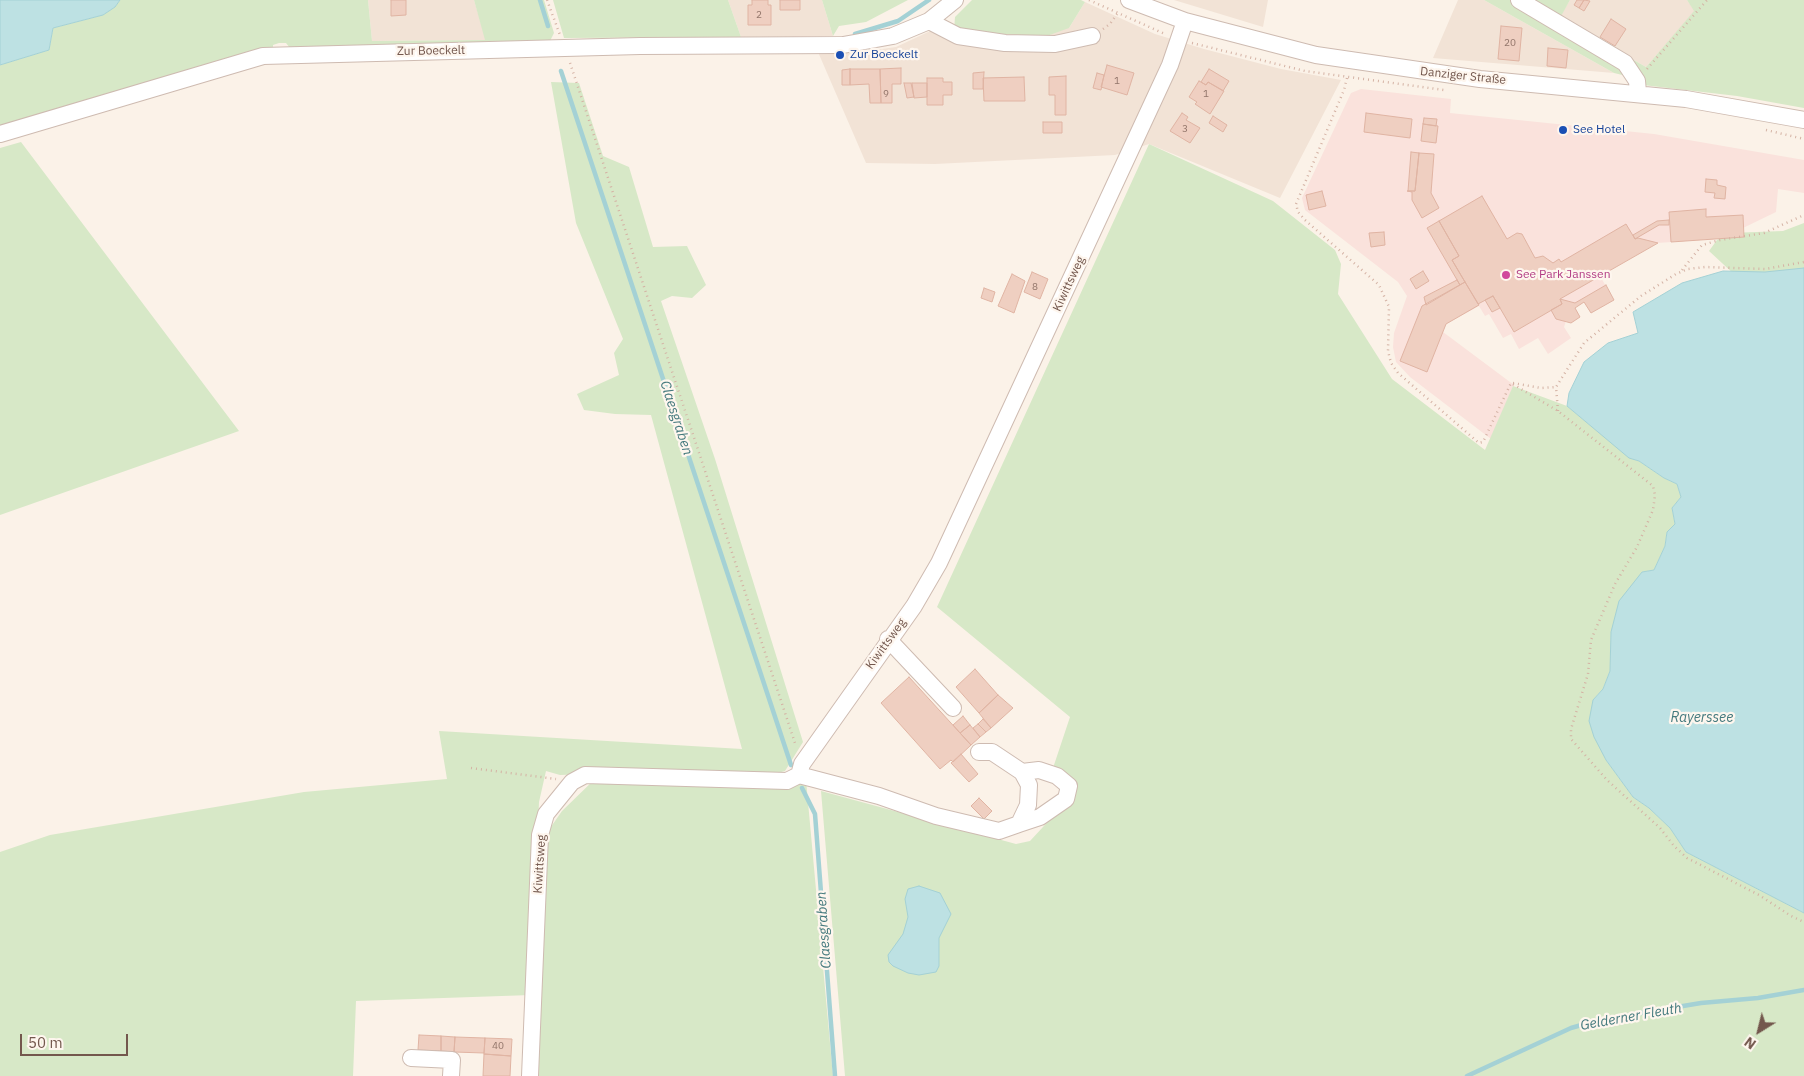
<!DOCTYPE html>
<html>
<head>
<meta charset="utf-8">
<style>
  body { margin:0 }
  #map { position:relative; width:1804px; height:1076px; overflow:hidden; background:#fbf2e8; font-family:"IBM Plex Sans",sans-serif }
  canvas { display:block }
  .north { position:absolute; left:1734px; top:1006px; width:50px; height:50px; -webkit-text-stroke:4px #fef6ee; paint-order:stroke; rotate:216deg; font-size:14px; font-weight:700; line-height:20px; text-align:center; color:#73574d }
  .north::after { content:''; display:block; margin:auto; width:18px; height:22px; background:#73574d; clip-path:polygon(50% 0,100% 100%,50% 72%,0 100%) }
  .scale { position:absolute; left:20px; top:1034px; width:108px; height:22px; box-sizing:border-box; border:2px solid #73574d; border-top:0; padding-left:6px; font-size:15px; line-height:18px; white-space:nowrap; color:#73574d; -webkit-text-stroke:4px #fef6ee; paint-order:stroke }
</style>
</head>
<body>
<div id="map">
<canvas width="1804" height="1076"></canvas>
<div class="north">N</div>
<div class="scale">50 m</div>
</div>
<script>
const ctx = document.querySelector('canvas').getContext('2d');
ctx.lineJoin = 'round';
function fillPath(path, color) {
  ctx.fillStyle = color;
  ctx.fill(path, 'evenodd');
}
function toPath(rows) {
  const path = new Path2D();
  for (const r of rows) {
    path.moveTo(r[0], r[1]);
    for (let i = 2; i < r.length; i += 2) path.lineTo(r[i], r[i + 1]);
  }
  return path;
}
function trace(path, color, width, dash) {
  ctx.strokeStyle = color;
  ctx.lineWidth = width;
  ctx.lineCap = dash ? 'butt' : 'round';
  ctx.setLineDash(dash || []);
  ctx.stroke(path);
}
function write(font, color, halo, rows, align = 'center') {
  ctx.font = font + ' "IBM Plex Sans",sans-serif';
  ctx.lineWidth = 4.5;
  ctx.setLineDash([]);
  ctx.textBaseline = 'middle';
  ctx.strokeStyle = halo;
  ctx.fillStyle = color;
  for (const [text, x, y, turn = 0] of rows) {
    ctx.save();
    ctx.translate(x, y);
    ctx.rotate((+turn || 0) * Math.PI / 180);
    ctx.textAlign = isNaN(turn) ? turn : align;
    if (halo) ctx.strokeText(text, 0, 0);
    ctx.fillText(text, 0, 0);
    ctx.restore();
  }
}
fillPath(toPath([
  [368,0,474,0,486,40,372,41],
  [728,0,822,0,833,36,741,37],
  [1174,0,1268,0,1263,27],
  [1458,0,1484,0,1614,73,1433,58],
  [1570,0,1687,0,1695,11,1646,67,1559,18],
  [1085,2,1155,34,1204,49,1281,69,1341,80,1280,198,1149,144,1115,155,935,164,866,163,818,52,868,51,896,47,941,26,955,30,1069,28]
]), '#f2e3d6');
fillPath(toPath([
  [1361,89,1451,99,1450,113,1654,134,1804,160,1804,193,1778,189,1776,212,1743,228,1744,237,1657,243,1600,276,1614,300,1591,313,1584,302,1575,307,1580,317,1571,323,1566,321,1564,327,1571,338,1548,354,1538,338,1519,349,1511,334,1503,338,1489,314,1485,316,1479,306,1446,324,1443,332,1514,385,1491,439,1410,377,1396,362,1393,347,1394,333,1407,296,1398,282,1305,210,1302,198,1351,93]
]), '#fae2dc');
fillPath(toPath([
  [120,0,368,0,372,41,485,40,474,0,544,0,554,33,550,41,290,48,286,43,279,43,273,45,273,50,0,126,0,65,49,50,53,28,103,15,115,7],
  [553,0,728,0,741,37,564,38],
  [822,0,908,0,866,22,839,26,833,36],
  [972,0,1081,0,1085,2,1069,28,1044,37,954,30,955,17],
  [1484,0,1570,0,1560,18,1646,67,1694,11,1687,0,1804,0,1804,108,1737,96,1643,85,1643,80,1614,73],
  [551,82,579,83,603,156,629,167,653,247,687,246,706,285,692,298,672,296,661,301,715,459,803,742,785,771,759,778,648,772,560,775,546,771,539,802,531,995,356,1001,353,1076,0,1076,0,852,50,835,304,792,447,779,439,731,742,749,651,415,615,414,584,410,577,394,619,375,614,353,623,339,576,223],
  [21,142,239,431,0,515,0,148],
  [1149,144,1273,201,1335,250,1341,264,1338,294,1392,379,1485,450,1513,386,1567,406,1629,457,1639,461,1664,478,1677,484,1681,497,1672,508,1675,524,1667,532,1665,546,1654,570,1642,572,1611,632,1610,671,1603,689,1593,700,1606,760,1633,797,1649,808,1670,828,1686,852,1804,913,1804,1076,845,1076,821,791,1016,844,1030,841,1055,814,1068,778,1052,771,1070,717,937,607],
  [1804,223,1804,269,1736,276,1709,251,1717,240,1730,233,1783,231],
  [598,776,806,780,833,1076,531,1076,546,834,562,811]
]), '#d7e8c7');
const water = toPath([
  [0,0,120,0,115,7,103,15,53,28,49,50,0,65,0,0],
  [1804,268,1804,913,1686,852,1670,828,1649,808,1633,797,1606,760,1594,737,1589,721,1593,700,1603,689,1610,671,1611,632,1619,601,1642,572,1654,570,1665,546,1667,532,1675,524,1672,508,1681,497,1677,484,1664,478,1639,461,1629,458,1567,406,1569,393,1584,362,1608,343,1638,333,1633,312,1682,283,1723,271,1765,272,1804,268],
  [919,886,940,893,951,914,939,938,939,966,936,972,919,975,908,973,893,966,889,962,888,955,903,934,908,917,905,899,908,889,919,886]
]);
fillPath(water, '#bde1e3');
trace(water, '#a4d1d5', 1);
trace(toPath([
  [540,0,548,26],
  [855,34,898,21,929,0],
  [561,71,791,765],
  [802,788,815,814,835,1076],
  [1467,1076,1571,1028,1599,1020,1701,1003,1758,998,1804,990]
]), '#a4d1d5', 4.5);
const building = toPath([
  [391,0,406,0,406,15,391,16,391,0],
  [752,0,768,0,768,5,771,5,771,25,748,25,748,5,752,5,752,0],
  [780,0,800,0,800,10,780,10,780,0],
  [1577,0,1584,0,1579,8,1574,5,1577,0],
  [1584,0,1590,1,1584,11,1579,8,1584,0],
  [1611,19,1626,29,1615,46,1600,37,1611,19],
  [1501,26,1522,28,1519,61,1498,59,1501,26],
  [1548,48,1568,50,1566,68,1547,66,1548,48],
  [1107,65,1134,73,1127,95,1101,87,1107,65],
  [901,68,901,84,892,84,892,103,881,103,880,69,901,68],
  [850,69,850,85,842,85,842,70,850,69],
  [850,69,880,69,881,103,870,103,869,84,850,85,850,69],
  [1209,69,1229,81,1223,91,1208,82,1206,85,1201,82,1209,69],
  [984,72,983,89,973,89,973,73,984,72],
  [1097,73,1104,75,1101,90,1093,88,1097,73],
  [1066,76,1066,115,1055,115,1055,95,1049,95,1049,77,1066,76],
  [1024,77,1025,101,984,101,983,78,1024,77],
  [927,78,943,78,943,82,952,82,952,95,943,95,943,105,927,105,927,78],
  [1199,81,1206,85,1208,82,1224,91,1210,114,1195,104,1197,102,1189,97,1199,81],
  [904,83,911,83,914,97,907,98,904,83],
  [912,83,927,83,927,97,914,98,912,83],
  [1182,113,1188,117,1186,120,1200,128,1190,143,1170,131,1182,113],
  [1366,113,1412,119,1410,138,1364,132,1366,113],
  [1213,116,1227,125,1223,132,1209,123,1213,116],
  [1424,118,1437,119,1436,126,1423,124,1424,118],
  [1043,122,1062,122,1062,133,1043,133,1043,122],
  [1423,124,1438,126,1436,143,1421,141,1423,124],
  [1411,152,1419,153,1415,191,1408,191,1411,152],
  [1419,153,1434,154,1431,193,1439,208,1422,218,1412,200,1412,192,1407,191,1415,191,1419,153],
  [1706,179,1717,180,1717,185,1726,187,1725,199,1714,198,1715,193,1705,192,1706,179],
  [1322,191,1326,206,1309,210,1306,195,1322,191],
  [1482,196,1507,239,1517,233,1522,234,1535,258,1543,256,1553,263,1559,259,1561,262,1626,224,1635,239,1638,238,1658,243,1560,299,1562,304,1514,332,1493,296,1478,304,1452,260,1459,256,1439,221,1482,196],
  [1706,209,1706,217,1743,215,1744,237,1671,242,1669,212,1706,209],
  [1669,220,1669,225,1659,225,1635,239,1633,235,1657,221,1669,220],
  [1439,221,1459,256,1452,260,1465,282,1460,285,1427,228,1439,221],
  [1384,232,1385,245,1371,247,1369,233,1384,232],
  [1423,271,1429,281,1416,289,1410,279,1423,271],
  [1032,272,1048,279,1040,299,1024,292,1032,272],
  [1012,274,1025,281,1014,313,998,306,1012,274],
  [1457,280,1460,285,1426,305,1424,297,1457,280],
  [1465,282,1479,305,1446,324,1427,372,1400,361,1422,306,1465,282],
  [1606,285,1614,300,1591,313,1584,302,1575,308,1580,317,1571,323,1556,319,1551,310,1562,304,1560,299,1575,303,1606,285],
  [984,288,995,292,992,302,981,298,984,288],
  [1493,296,1500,308,1492,312,1485,300,1493,296],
  [975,669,998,695,979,713,956,687,975,669],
  [909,677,971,745,953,762,951,760,940,769,881,703,909,677],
  [998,695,1013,708,991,728,979,713,998,695],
  [963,716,970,725,960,733,953,725,963,716],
  [983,719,991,728,986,732,978,724,983,719],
  [978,724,986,732,980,737,973,728,978,724],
  [970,725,980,737,971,745,960,733,970,725],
  [961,754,978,774,969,782,951,763,961,754],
  [979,798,992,811,984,819,971,806,979,798],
  [419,1035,441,1036,441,1051,418,1050,419,1035],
  [441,1036,455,1037,454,1052,441,1051,441,1036],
  [455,1037,485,1038,484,1053,454,1052,455,1037],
  [485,1038,512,1039,511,1056,484,1054,485,1038],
  [484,1054,511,1056,510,1076,483,1076,484,1054]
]);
fillPath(building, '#efcfc1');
trace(building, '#e0b4a3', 1);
const minor = toPath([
  [1129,0,1185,21,1316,55,1480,79,1686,99,1804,120],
  [1519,0,1625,63,1637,81,1638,92],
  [929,21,958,36,1005,43,1055,44,1092,36],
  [0,134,263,56,640,46,843,45,893,36,929,21,955,0],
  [888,639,953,708],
  [799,775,879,796,936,816,999,831,1019,824,1028,805,1029,785,1022,772,992,752,979,752],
  [1019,824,1040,817,1066,799,1069,786,1057,776,1039,770,1022,772],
  [411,1058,452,1060,451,1076],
  [530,1076,540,835,546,814,572,782,585,775,787,781,799,775,802,764,914,606,939,563,1170,65,1185,21]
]);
trace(minor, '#cebbb1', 18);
trace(toPath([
  [547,0,560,35],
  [1089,0,1165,34],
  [1103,29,1110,24,1117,14],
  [1192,43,1305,71,1444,90],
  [570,63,796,746],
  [1647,69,1707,0],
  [1347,78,1344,90,1296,204,1298,212,1305,220,1379,285,1389,307,1388,351,1391,363,1398,373,1479,443,1483,442,1511,383,1558,411,1653,486,1655,495,1653,510,1637,547,1615,584,1591,640,1588,674,1571,729,1571,739,1607,780,1660,828,1674,846,1687,858,1759,895,1791,916,1804,922],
  [1766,130,1804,139],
  [1682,270,1702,245,1720,240,1764,233,1804,215],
  [1513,383,1541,388,1556,387],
  [1558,411,1556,387,1584,343,1641,296,1676,274,1688,269,1705,267,1765,269,1804,262],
  [471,768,556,779]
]), '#d4b2a4', 2.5, [1, 4]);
trace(minor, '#fff', 16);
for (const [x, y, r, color] of [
  [840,55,5,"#1a4fb4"],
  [1563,130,5,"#1a4fb4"],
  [1506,275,5,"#d1479c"]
]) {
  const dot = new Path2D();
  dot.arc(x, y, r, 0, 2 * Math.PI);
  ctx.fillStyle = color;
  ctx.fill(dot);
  trace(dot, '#fef6ee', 2);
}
write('10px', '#92756a', null, [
  ["2",759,15],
  ["20",1510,43],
  ["1",1117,81],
  ["9",886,94],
  ["1",1206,94],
  ["3",1185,129],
  ["8",1035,287],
  ["40",498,1046]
]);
write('12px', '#73574d', '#fef6ee', [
  ["Zur Boeckelt",431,51,-1],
  ["Danziger Straße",1463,76,6],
  ["Kiwittsweg",1069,284,-65],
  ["Kiwittsweg",886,644,-54],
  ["Kiwittsweg",540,864,-86]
]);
write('12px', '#164399', '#fef6ee', [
  ["Zur Boeckelt",850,55],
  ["See Hotel",1573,130]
], 'left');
write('12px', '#b23c85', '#fef6ee', [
  ["See Park Janssen",1516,275]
], 'left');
write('italic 14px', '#457a7e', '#fef6ee', [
  ["Claesgraben",676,418,72],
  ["Rayerssee",1702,718],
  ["Claesgraben",824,930,-94],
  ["Gelderner Fleuth",1631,1017,-10]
]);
</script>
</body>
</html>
